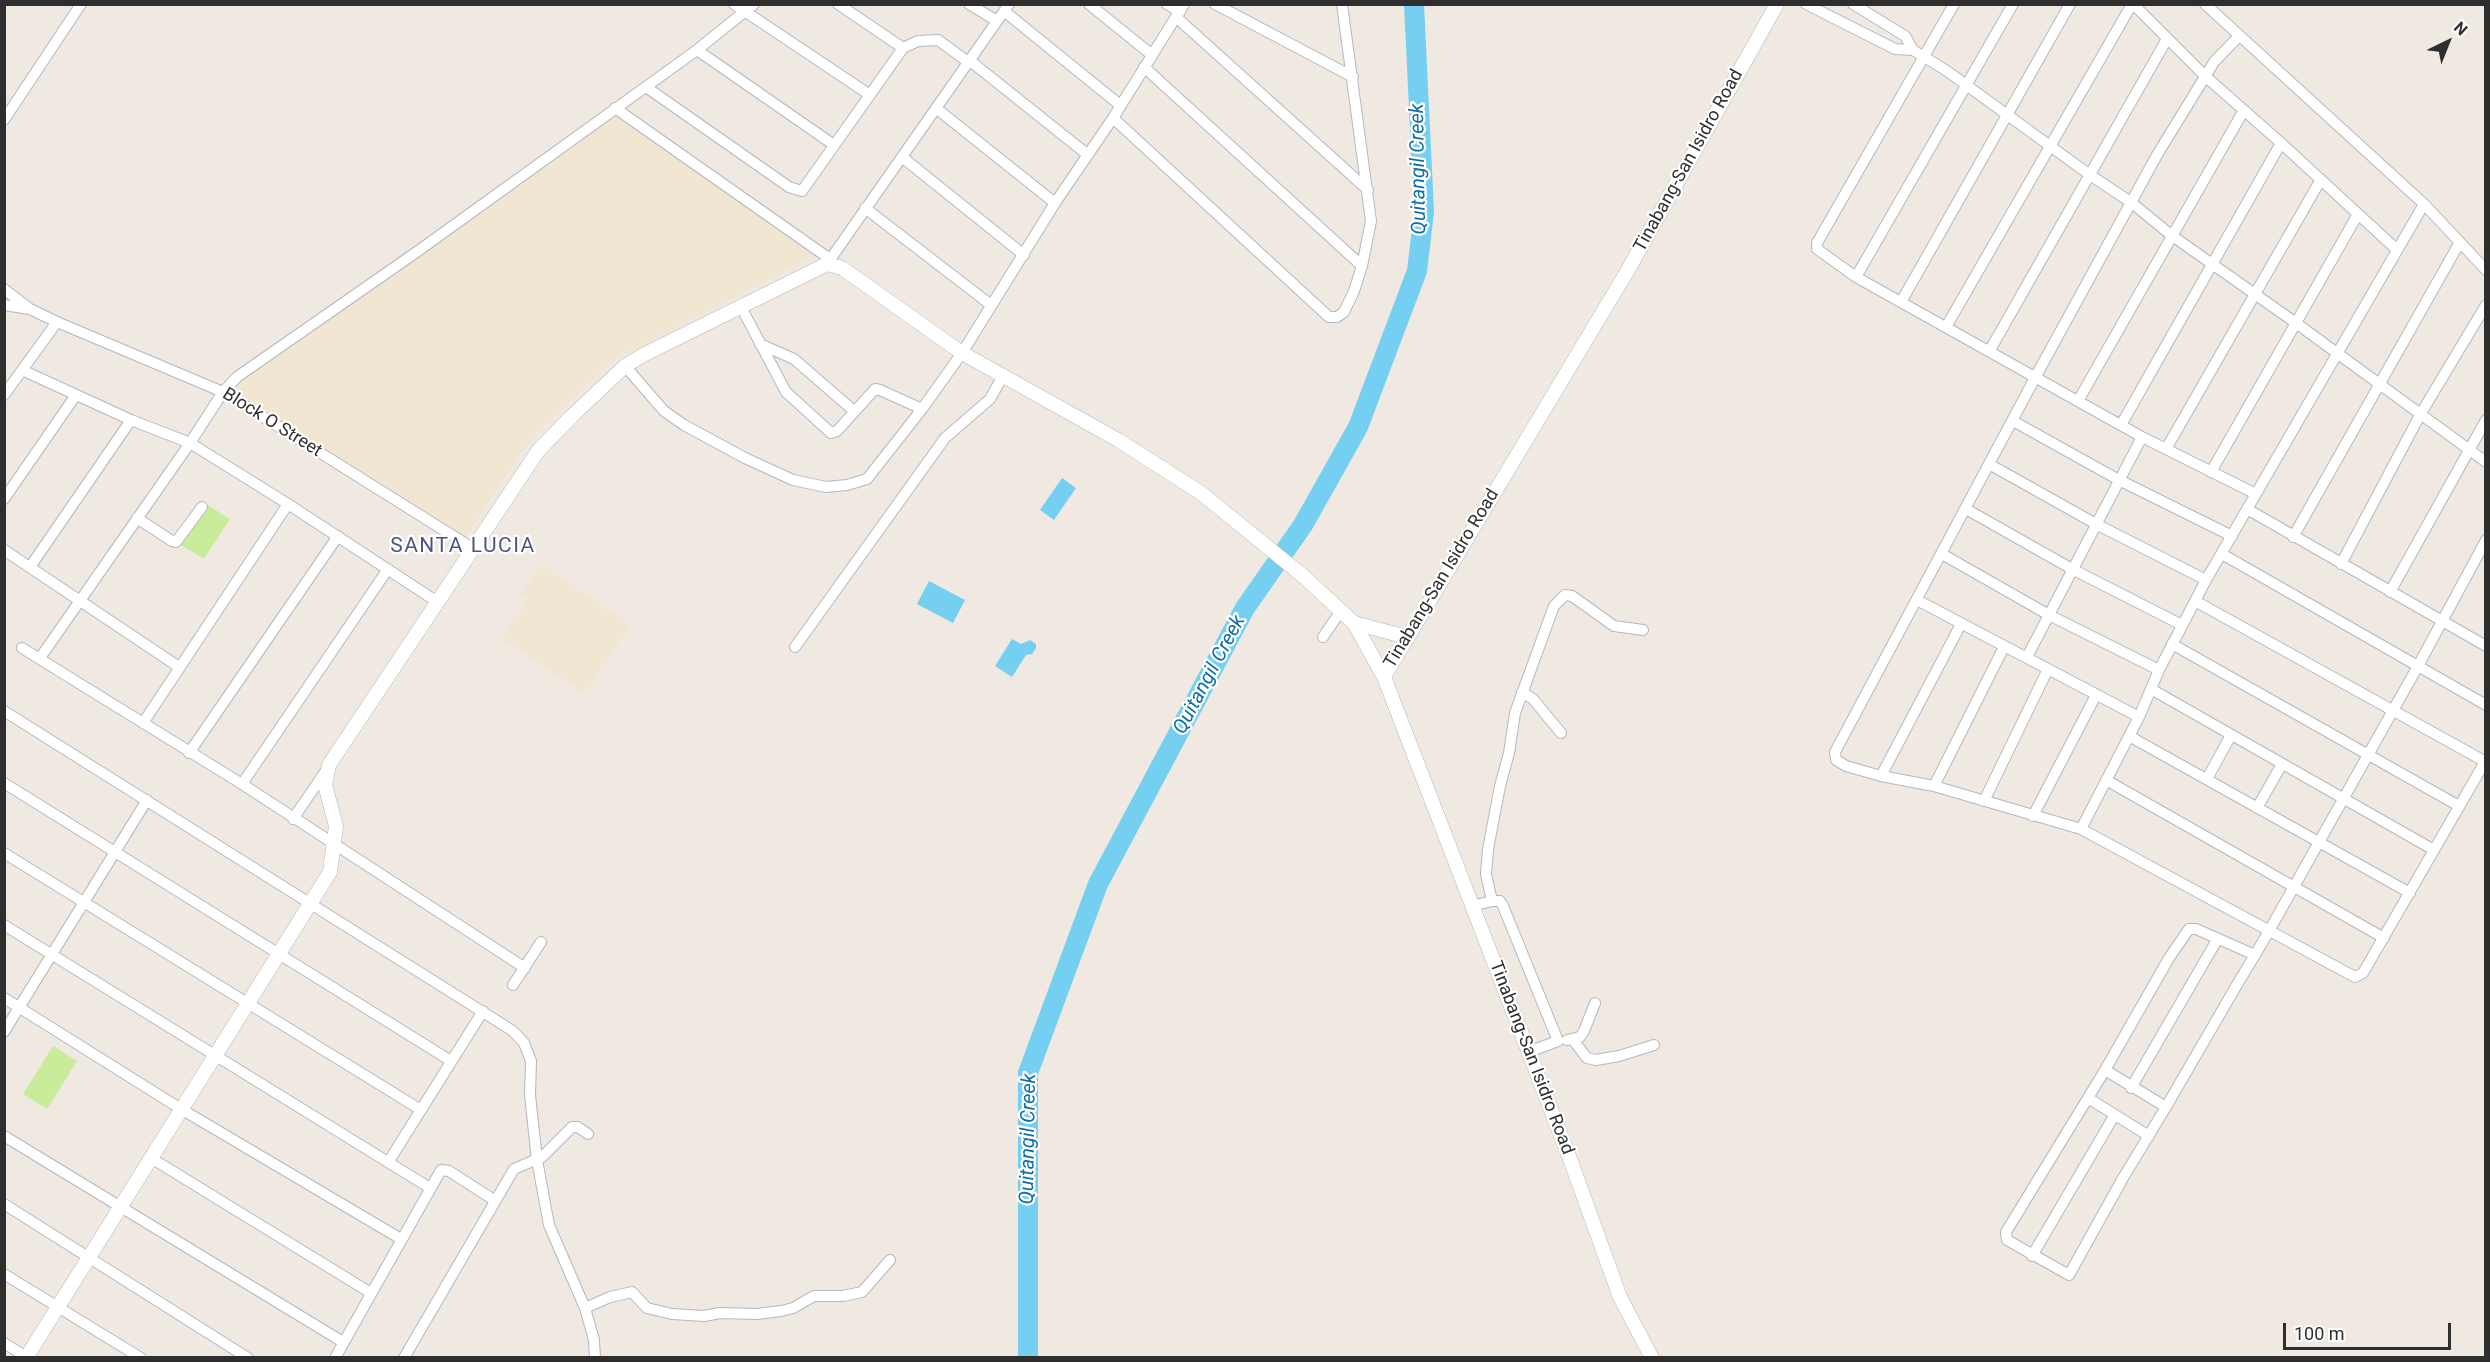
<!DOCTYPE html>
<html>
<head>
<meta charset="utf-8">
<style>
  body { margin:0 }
  #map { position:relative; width:2490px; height:1362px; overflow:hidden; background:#efe9e1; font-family:Roboto,sans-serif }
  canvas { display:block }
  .frame { position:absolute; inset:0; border:6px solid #2e2e2e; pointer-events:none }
  .north { position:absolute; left:2418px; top:12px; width:60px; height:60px; -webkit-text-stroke:4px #fff; paint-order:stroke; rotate:43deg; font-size:16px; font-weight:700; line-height:24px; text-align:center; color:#2e2e2e }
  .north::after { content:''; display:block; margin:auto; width:21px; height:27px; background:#2e2e2e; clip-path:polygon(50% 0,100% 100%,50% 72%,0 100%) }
  .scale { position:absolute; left:2283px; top:1323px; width:168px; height:27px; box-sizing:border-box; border:3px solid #2e2e2e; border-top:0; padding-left:8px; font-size:18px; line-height:21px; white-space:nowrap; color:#2e2e2e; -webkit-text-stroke:4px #fff; paint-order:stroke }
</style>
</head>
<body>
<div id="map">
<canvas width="2490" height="1362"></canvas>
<div class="frame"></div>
<div class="north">N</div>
<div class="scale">100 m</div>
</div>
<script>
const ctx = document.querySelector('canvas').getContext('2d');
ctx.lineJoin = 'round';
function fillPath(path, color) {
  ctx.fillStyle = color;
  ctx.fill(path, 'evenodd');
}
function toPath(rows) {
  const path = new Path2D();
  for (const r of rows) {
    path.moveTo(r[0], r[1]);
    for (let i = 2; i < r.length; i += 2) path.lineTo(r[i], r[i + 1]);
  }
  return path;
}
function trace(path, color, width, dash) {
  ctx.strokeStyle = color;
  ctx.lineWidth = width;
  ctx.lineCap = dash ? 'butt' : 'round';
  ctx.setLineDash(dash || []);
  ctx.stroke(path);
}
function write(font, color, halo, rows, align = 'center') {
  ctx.font = font + ' Roboto,sans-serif';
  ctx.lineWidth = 4.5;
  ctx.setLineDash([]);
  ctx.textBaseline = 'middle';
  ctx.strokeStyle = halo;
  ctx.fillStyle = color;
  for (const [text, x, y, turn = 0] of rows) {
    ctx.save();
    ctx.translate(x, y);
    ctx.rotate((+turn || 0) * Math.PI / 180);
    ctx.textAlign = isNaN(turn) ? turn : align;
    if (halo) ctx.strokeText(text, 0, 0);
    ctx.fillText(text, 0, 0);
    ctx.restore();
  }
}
fillPath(toPath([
  [616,114,815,256,614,360,529,441,464,540,229,389,506,196],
  [541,564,631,625,584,694,501,638,529,598,522,593]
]), '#f0e6d1');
fillPath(toPath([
  [206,504,230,519,204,559,181,545],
  [53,1046,77,1061,47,1109,23,1094]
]), '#c9ec9a');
fillPath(toPath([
  [1062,478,1076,488,1054,520,1040,510],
  [929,581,965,600,953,623,917,604],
  [1012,639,1021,644,1030,640,1036,644,1036,648,1032,654,1026,655,1012,677,995,666]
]), '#75cff0');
trace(toPath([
  [1028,1358,1028,1073,1098,884,1245,608,1303,525,1358,427,1417,271,1424,212,1414,4]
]), '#75cff0', 20);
const minor = toPath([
  [734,4,870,95],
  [969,4,997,21],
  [1089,4,1152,55],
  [1167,4,1180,12],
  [1215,4,1353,77],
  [1806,4,1895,49,1913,50,1905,36,1853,4],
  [1954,4,1817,243,1817,249,1856,277,2142,437,2256,494],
  [2133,4,2205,76,2281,143,2396,249],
  [2205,4,2424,204,2486,270],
  [1004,11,1120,105],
  [1176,17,1368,190],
  [2239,36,2214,62,2157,155,2036,376,1835,752,1836,760,1846,766,1881,776,1934,786,2081,829,2355,977,2363,973,2486,760],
  [903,48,918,41,938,40,968,62],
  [697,50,834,145],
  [1913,50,1947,71,2090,175,2132,203,2171,235,2296,323,2486,462],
  [969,60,1088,155],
  [1144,67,1362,266],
  [646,87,789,187,802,191,903,48,838,4],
  [615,108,830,259],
  [937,109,1055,203],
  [1113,118,1329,317,1337,317,1344,312,1354,291,1362,266,1371,221,1342,4],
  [4,120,81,4],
  [902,157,1024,255],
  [865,208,991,305],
  [827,264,1009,4],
  [1856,277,2013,4],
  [4,289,30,309,57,322,223,392,474,549],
  [1901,302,2070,4],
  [4,305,30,309],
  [741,307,786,392,831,433,837,431,875,389,880,390,922,409],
  [1946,327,2132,4],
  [760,344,794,359,854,411],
  [1990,350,2167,39],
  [625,366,664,411,684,425,745,458,793,480,826,487,847,485,867,479,922,409,962,353,1055,203,1113,118,1184,4],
  [22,370,131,420,190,443,288,504,439,603],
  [4,395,57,322],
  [2078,401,2244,110],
  [2013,421,2119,480,2232,536],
  [2121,425,2281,143],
  [2166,449,2320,181],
  [1989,464,2096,524,2206,580],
  [2211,472,2358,214],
  [4,499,76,395],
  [1966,509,2072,569,2182,625],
  [2247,509,2486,646],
  [137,518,172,541,176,542,202,507],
  [2293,537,2460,242],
  [4,550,179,667],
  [1942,554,2049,615,2159,670],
  [2222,554,2486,705],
  [2341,564,2420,415,2486,305],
  [30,567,131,420],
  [2390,592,2486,420],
  [1917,600,2139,717],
  [2195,601,2486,762],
  [1323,637,1340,612],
  [2172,644,2459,806],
  [795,647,945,438,990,399,1003,376],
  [22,648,242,784,525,968],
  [2027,657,2142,437],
  [40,658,190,443,223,392,237,377,418,251,697,50,754,4],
  [2151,689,2434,850],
  [1522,692,1533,699,1561,733],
  [4,711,513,1031,524,1043,531,1061,530,1095,537,1160,549,1225,585,1308,594,1340,595,1358],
  [143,723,288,504],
  [2129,736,2410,893],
  [189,753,338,536],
  [1881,776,1961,624],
  [2207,779,2231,735],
  [2106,780,2384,938],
  [4,783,451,1061],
  [242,784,388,569],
  [1934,786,2004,647],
  [1984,801,2048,669],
  [2257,808,2282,764],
  [2033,816,2096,695],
  [293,819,327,769],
  [2081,829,2139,717,2159,670,2206,580,2424,204],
  [4,853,421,1110],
  [1492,901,1486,874,1488,849,1500,786,1509,753,1515,713,1554,606,1565,595,1572,596,1614,626,1643,630],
  [1472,906,1492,901,1500,901,1503,906,1558,1041,1528,1052],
  [4,925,430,1188],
  [2255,955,2196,929,2189,929,2169,958,2105,1070,2006,1232,2007,1240,2069,1275,2123,1178,2166,1107,2238,983,2255,955,2269,931,2418,666,2486,540],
  [513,985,541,942],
  [4,998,181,1109,401,1239],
  [4,1032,147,800],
  [1567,1040,1580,1037,1584,1031,1595,1003],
  [1573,1040,1587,1058,1596,1060,1619,1056,1654,1045],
  [2105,1070,2166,1107],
  [2131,1088,2217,940],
  [2088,1098,2149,1136],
  [4,1136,343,1342],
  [151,1158,371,1293],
  [389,1161,483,1011],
  [4,1204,248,1358],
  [2032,1256,2114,1116],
  [4,1274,141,1358],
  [585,1308,610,1297,632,1292,647,1308,672,1314,704,1316,720,1313,757,1314,781,1311,793,1308,814,1296,843,1296,862,1292,890,1260],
  [4,1343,28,1358],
  [335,1358,441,1170,449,1171,494,1200],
  [404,1358,514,1169,542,1157,572,1127,578,1127,588,1134]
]);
const tertiary = toPath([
  [1354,623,1407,637],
  [26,1358,330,872,336,826,325,785,329,765,538,451,572,416,625,366,645,354,827,264,842,268,962,353,1118,440,1201,493,1302,575,1354,623,1384,677],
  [1652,1358,1620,1297,1570,1159,1384,677,1628,270,1777,4]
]);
trace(minor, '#b4b7c1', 12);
trace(tertiary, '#b4b7c1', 15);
trace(minor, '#fff', 10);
trace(tertiary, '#fff', 14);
write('18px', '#2e2e2e', '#fff', [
  ["Tinabang-San Isidro Road",1689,161,-61],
  ["Block O Street",272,423,32],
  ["Tinabang-San Isidro Road",1442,579,-59],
  ["Tinabang-San Isidro Road",1531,1058,69]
]);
write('italic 20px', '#0d6fa3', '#fff', [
  ["Quitangil Creek",1419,169,-91],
  ["Quitangil Creek",1210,675,-62],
  ["Quitangil Creek",1029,1139,-89]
]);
ctx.letterSpacing = '1.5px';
write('21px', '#4d5680', '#fff', [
  ["SANTA LUCIA",463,547]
]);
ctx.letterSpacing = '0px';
</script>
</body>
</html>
